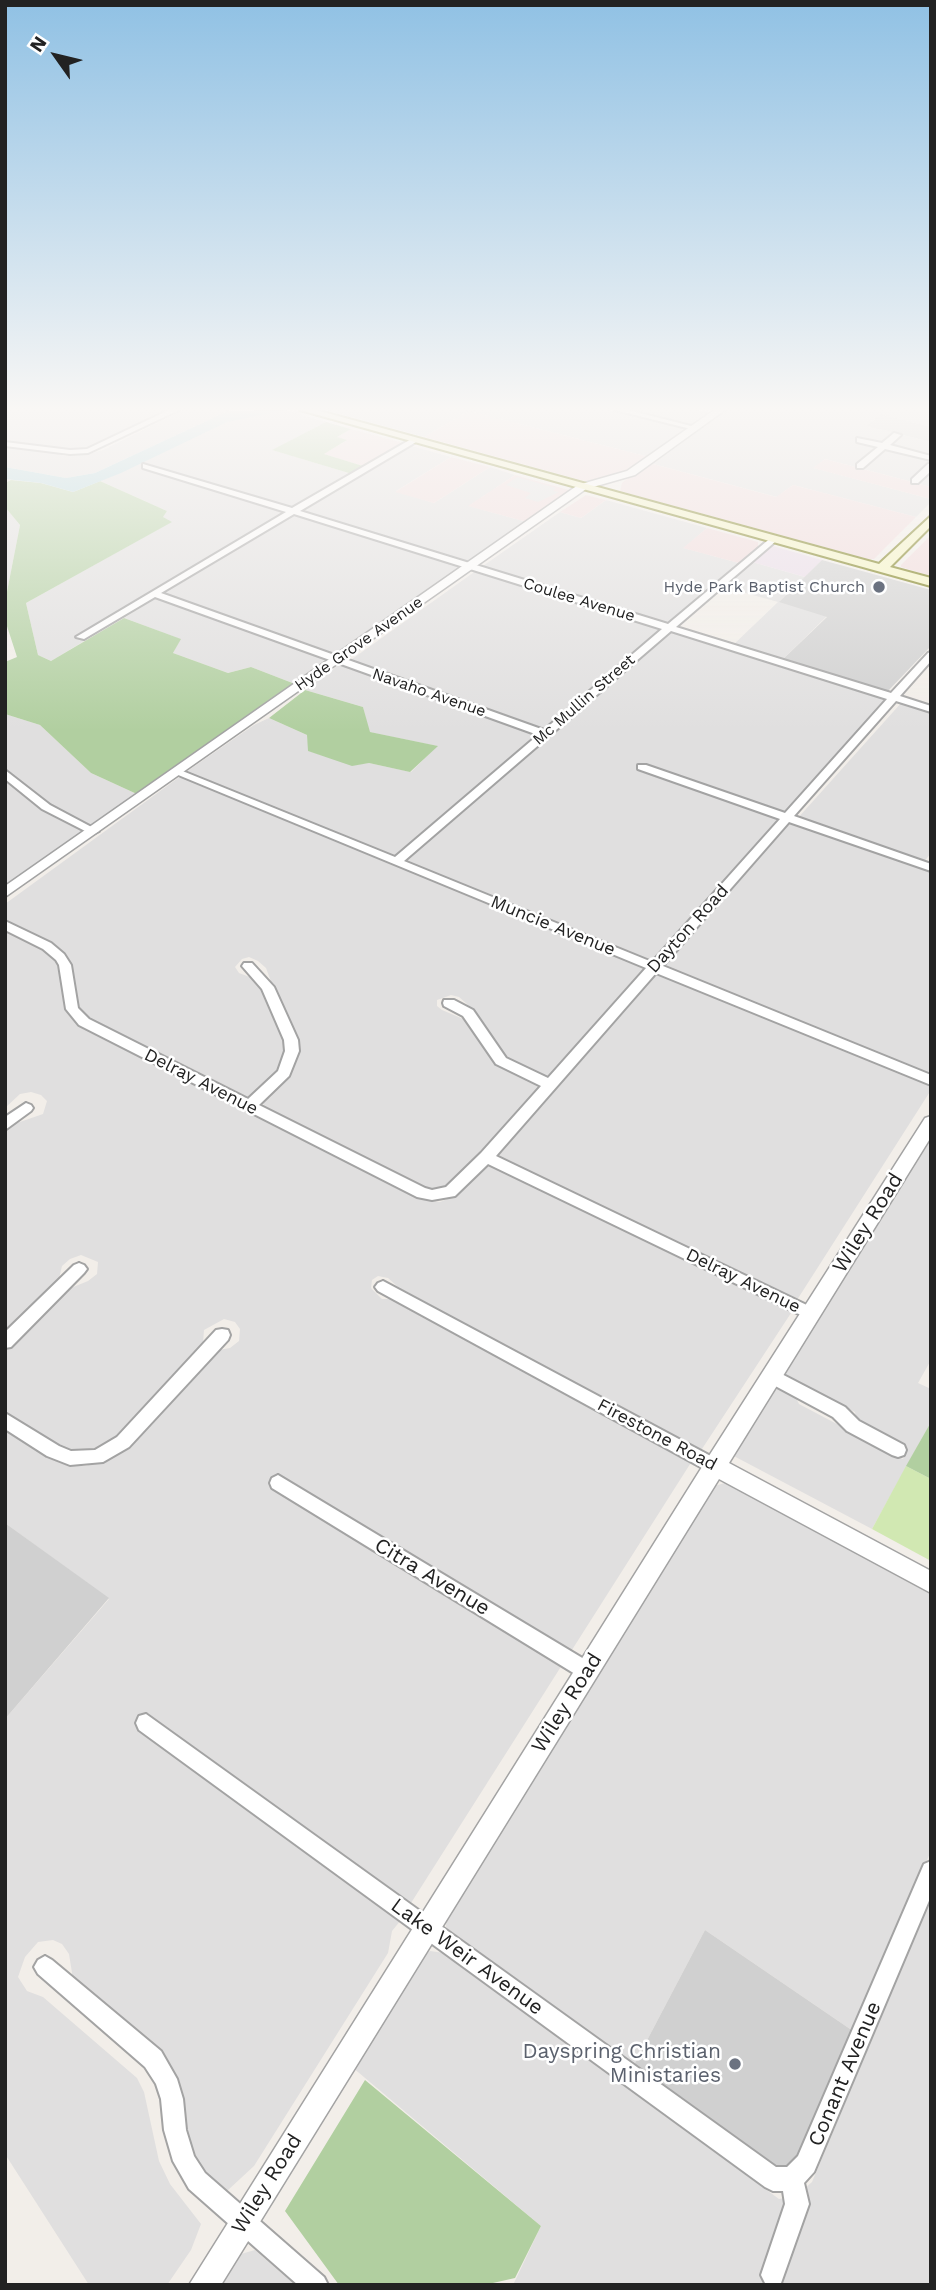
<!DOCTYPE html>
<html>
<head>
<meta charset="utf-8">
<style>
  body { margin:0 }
  #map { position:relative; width:936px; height:2290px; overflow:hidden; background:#f2eee9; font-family:"Work Sans",sans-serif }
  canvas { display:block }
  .frame { position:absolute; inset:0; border:7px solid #222; pointer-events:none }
  .north { position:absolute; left:21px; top:21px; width:70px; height:70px; -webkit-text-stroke:5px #fff; paint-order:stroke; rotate:304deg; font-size:19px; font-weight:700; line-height:28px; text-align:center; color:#222 }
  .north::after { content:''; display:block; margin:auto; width:24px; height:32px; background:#222; clip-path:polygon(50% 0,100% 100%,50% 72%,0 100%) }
</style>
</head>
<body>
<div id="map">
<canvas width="936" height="2290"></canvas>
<div class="frame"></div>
<div class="north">N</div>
</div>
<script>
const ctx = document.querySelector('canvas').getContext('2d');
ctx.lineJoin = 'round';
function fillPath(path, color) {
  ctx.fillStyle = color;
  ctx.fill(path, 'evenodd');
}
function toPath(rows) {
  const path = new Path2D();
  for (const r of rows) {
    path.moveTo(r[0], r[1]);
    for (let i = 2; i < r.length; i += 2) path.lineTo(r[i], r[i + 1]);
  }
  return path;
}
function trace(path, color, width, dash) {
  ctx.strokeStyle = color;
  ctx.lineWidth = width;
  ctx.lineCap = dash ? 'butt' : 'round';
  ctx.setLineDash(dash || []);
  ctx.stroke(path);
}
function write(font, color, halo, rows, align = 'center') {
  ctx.font = font + ' "Work Sans",sans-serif';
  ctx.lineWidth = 5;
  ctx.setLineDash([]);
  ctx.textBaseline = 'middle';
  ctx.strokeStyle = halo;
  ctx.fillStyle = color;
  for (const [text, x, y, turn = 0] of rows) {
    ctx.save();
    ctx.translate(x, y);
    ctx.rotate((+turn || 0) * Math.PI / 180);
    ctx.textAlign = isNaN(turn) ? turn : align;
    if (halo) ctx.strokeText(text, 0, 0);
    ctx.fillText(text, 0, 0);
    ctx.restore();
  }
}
fillPath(toPath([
  [5,410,171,410,96,447,83,451,5,443],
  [183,410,230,410,95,473,66,478,5,467,5,447,39,449,65,456,84,455,103,450],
  [285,410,326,422,273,450,352,474,292,508,146,465,143,466,286,512,79,637,86,640,51,661,38,655,26,603,171,522,162,517,167,511,100,481,227,422,248,416],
  [326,410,608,410,688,429,649,457,469,411,424,437],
  [627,410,696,410,712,413,696,424,688,425],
  [727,410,931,410,931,427,881,414,868,426,931,442,931,487,825,459,814,468,931,499,931,502,916,517,793,485,777,497,653,464],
  [412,446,451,457,396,491,434,503,490,467,515,475,469,506,527,522,467,563,300,511,405,448],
  [606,500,707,528,684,548,739,563,666,624,480,568,560,512,581,518],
  [5,507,20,525,5,602],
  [298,514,460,565,462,567,336,655,161,594,291,515],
  [749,561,805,577,780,601,827,616,781,661,732,646,778,602,720,586],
  [477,570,659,627,662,630,548,728,543,730,348,662],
  [156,598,326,659,327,663,295,684,251,667,228,673,173,653,180,639,124,618],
  [670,631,878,695,885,701,786,812,780,813,640,765,637,767,775,816,779,820,655,960,649,961,409,864,407,858],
  [340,664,535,732,538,736,400,854,394,856,186,772,254,725,269,718,307,735,309,751,352,765,369,763,411,772,437,746,369,732,363,707,305,690],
  [902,702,931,711,931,853,923,863,797,819],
  [5,714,40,725,91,773,139,795,5,888],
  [178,778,184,778,643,966,646,970,552,1075,546,1077,513,1064,500,1053,467,1004,459,997,451,995,437,1000,437,1006,442,1010,468,1021,494,1060,508,1070,539,1085,539,1089,453,1186,437,1190,427,1190,265,1110,262,1099,285,1076,295,1063,297,1052,266,968,258,961,249,957,242,959,235,967,239,973,255,979,263,987,285,1037,287,1052,279,1073,250,1098,241,1098,95,1024,78,1010,71,966,65,955,50,943,5,921,5,904],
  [792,822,931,872,931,1077,664,967,663,964,788,823],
  [5,930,39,945,52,956,61,969,67,1011,75,1022,425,1200,440,1202,457,1195,482,1167,489,1164,793,1310,700,1452,398,1287,388,1278,378,1276,372,1280,371,1288,382,1299,394,1299,692,1461,570,1653,277,1477,270,1486,562,1665,411,1903,403,1900,145,1713,136,1722,401,1920,392,1931,388,1953,254,2166,227,2191,203,2171,187,2141,180,2084,164,2056,73,1979,69,1954,62,1944,53,1940,38,1942,25,1957,18,1977,27,1991,43,1997,137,2078,144,2092,159,2161,170,2184,201,2224,191,2250,167,2285,89,2285,5,2154,5,1719,109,1599,5,1523,5,1429,53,1460,67,1464,85,1466,109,1459,129,1445,210,1357,219,1350,230,1348,239,1341,240,1329,235,1322,224,1319,204,1330,203,1343,197,1354,118,1438,97,1450,69,1452,5,1413,5,1349,66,1290,88,1281,97,1274,98,1262,81,1255,70,1259,62,1266,58,1283,5,1334,5,1131,14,1124,43,1114,47,1101,41,1095,31,1092,20,1094,5,1108],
  [657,973,931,1083,931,1090,797,1300,502,1159,498,1154,499,1149,652,975],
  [931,1132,931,1360,918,1383,931,1389,931,1422,872,1529,730,1454,770,1389,777,1387,795,1396,799,1404,903,1459,907,1451,905,1447,867,1428,856,1418,855,1412,787,1377,782,1368],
  [728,1482,931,1591,931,1851,853,2031,705,1930,634,2065,460,1942,446,1927,447,1911,708,1488],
  [931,1897,931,2285,513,2285,541,2226,352,2067,418,1959,430,1951,444,1953,779,2199,796,2196,812,2182],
  [255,2250,295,2285,215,2285,227,2265,241,2254]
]), '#e0dfdf');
fillPath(toPath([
  [469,411,649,457,627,471,588,482,424,437],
  [351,429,400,442,400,444,363,466,323,454,346,441,337,437],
  [451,457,490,467,434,503,395,492],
  [825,459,931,487,931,499,813,468],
  [653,464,776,497,793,485,916,517,874,559,868,559,620,491,622,483,629,477],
  [515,475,569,490,568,492,527,522,468,506],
  [586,495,606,500,581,518,560,512],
  [707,528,758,542,758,547,739,563,683,548],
  [931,535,931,576,901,567,901,565]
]), '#f1dadb');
fillPath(toPath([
  [773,546,822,560,805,577,749,561]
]), '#eadce9');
fillPath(toPath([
  [881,414,931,427,931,442,867,426],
  [822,560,931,590,931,646,888,691,781,661,827,617,779,602],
  [5,1523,109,1598,5,1719],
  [705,1930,853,2031,795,2161,786,2166,775,2165,634,2065]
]), '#d0d0d0');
fillPath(toPath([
  [906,1466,931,1479,931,1561,872,1529]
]), '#d1e8b2');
fillPath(toPath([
  [326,422,351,429,337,437,347,440,324,454,363,466,352,474,272,450],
  [11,480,41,483,73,492,100,481,167,511,163,517,172,522,26,603,38,655,51,661,124,618,181,639,173,653,228,673,251,667,295,684,139,795,91,773,40,725,5,714,5,662,17,657,5,620,5,602,20,525,5,507,5,483],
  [305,690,363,707,370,732,438,746,410,772,369,763,352,766,308,751,307,735,269,718],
  [931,1422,931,1479,906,1466],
  [365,2080,541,2226,515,2278,484,2285,339,2285,285,2211]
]), '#b1cfa0');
fillPath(toPath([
  [517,477,556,488,553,491,559,492,538,502,525,498,531,493,506,485]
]), '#e2e2e2');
fillPath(toPath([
  [286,410,227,422,121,473,73,492,41,483,5,479,5,467,66,478,95,473,228,411]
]), '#acd5dd');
const minor = toPath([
  [169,410,179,410,88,453,70,454,5,446,5,442,70,450,87,449,169,410],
  [615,410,628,410,699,428,695,430,615,410],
  [894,433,901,435,890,445,931,456,931,460,885,449,863,468,857,468,857,464,878,447,857,442,857,438,882,443,894,433],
  [413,438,417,440,416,442,300,511,668,624,773,536,776,537,776,541,676,627,891,693,928,653,931,652,931,661,900,696,931,706,931,712,896,701,794,816,931,864,931,871,789,822,663,966,931,1075,931,1085,656,973,496,1156,815,1309,818,1313,815,1317,810,1319,805,1317,488,1164,455,1196,432,1200,417,1197,79,1025,66,1009,59,965,56,960,43,949,5,930,5,921,51,943,64,954,71,965,78,1008,89,1019,248,1099,278,1071,285,1051,284,1040,262,989,242,966,244,963,252,963,274,987,298,1040,299,1051,289,1076,259,1105,425,1188,432,1190,446,1187,481,1153,541,1086,496,1064,463,1016,444,1006,443,1003,444,1000,454,1000,473,1010,506,1058,548,1078,646,968,171,772,176,769,180,770,395,857,538,735,155,597,84,639,76,637,286,512,143,468,143,464,292,508,413,438],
  [294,514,662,629,544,730,161,593,294,514],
  [671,631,887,699,785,813,646,765,638,765,638,769,780,819,652,962,404,861,671,631],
  [928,464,931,464,931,471,918,483,912,483,912,479,928,464],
  [5,770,50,805,99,831,93,834,89,833,42,809,5,779,5,770],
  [26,1103,31,1105,33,1108,31,1111,5,1130,5,1117,26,1103],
  [79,1263,84,1265,87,1269,84,1273,11,1347,5,1348,5,1332,74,1265,79,1263],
  [383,1281,720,1461,722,1466,720,1471,714,1473,708,1471,378,1291,375,1287,378,1283,383,1281],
  [222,1329,228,1330,230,1335,228,1340,129,1447,103,1462,70,1465,47,1456,5,1429,5,1413,59,1446,71,1451,95,1450,117,1437,216,1330,222,1329],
  [772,1369,845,1407,859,1421,904,1445,906,1450,904,1455,898,1457,892,1455,847,1431,833,1417,766,1381,764,1376,766,1371,772,1369],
  [278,1475,594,1665,596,1671,594,1677,587,1680,580,1677,272,1488,270,1483,272,1478,278,1475],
  [146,1714,776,2167,787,2167,798,2156,924,1864,931,1861,931,1896,814,2172,804,2183,809,2204,781,2283,768,2285,765,2283,761,2275,785,2204,783,2191,773,2191,765,2187,139,1730,136,1723,139,1716,146,1714],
  [45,1956,52,1960,161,2051,177,2079,183,2099,186,2130,194,2156,205,2173,324,2277,328,2285,298,2285,189,2189,173,2161,164,2130,161,2099,156,2084,145,2067,38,1974,34,1967,38,1960,45,1956]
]);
const tertiary = toPath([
  [714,410,725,410,635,475,586,489,5,897,5,886,578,485,627,471,714,410],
  [931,1116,931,1137,729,1463,931,1571,931,1593,719,1479,221,2285,189,2285,707,1459,925,1118,931,1116]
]);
const secondary = toPath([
  [300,410,316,410,879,564,931,516,931,526,890,567,931,578,931,586,300,410]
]);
trace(minor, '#a3a3a3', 4);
trace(tertiary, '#a3a3a3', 3);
trace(secondary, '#74770a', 4);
fillPath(minor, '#fff');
fillPath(tertiary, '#fff');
fillPath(secondary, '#f7f6c1');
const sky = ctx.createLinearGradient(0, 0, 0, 731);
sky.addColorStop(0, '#90c1e4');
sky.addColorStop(0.56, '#f9f7f5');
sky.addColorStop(1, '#f9f7f500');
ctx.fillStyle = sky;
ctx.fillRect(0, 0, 936, 731);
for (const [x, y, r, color] of [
  [879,587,7,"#6b7280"],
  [735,2064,7,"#6b7280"]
]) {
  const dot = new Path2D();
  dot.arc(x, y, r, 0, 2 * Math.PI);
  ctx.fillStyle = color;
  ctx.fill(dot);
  trace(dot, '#fff', 2.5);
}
write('16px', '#5b616d', '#fff', [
  ["Hyde Park Baptist Church",865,587]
], 'right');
write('16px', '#222', '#fff', [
  ["Coulee Avenue",579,600,17],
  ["Hyde Grove Avenue",359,644,-35],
  ["Navaho Avenue",429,693,19],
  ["Mc Mullin Street",584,700,-41]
]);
write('18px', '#222', '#fff', [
  ["Muncie Avenue",553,926,22],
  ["Dayton Road",688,929,-48],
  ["Delray Avenue",201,1082,27],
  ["Delray Avenue",743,1281,26],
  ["Firestone Road",657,1435,28]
]);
write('21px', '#222', '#fff', [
  ["Wiley Road",868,1223,-58],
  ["Citra Avenue",432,1577,31],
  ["Wiley Road",567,1703,-58],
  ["Lake Weir Avenue",467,1957,36],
  ["Conant Avenue",845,2074,-67],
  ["Wiley Road",267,2184,-58]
]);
write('21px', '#5b616d', '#fff', [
  ["Dayspring Christian",721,2052],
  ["Ministaries",721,2076]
], 'right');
</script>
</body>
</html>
